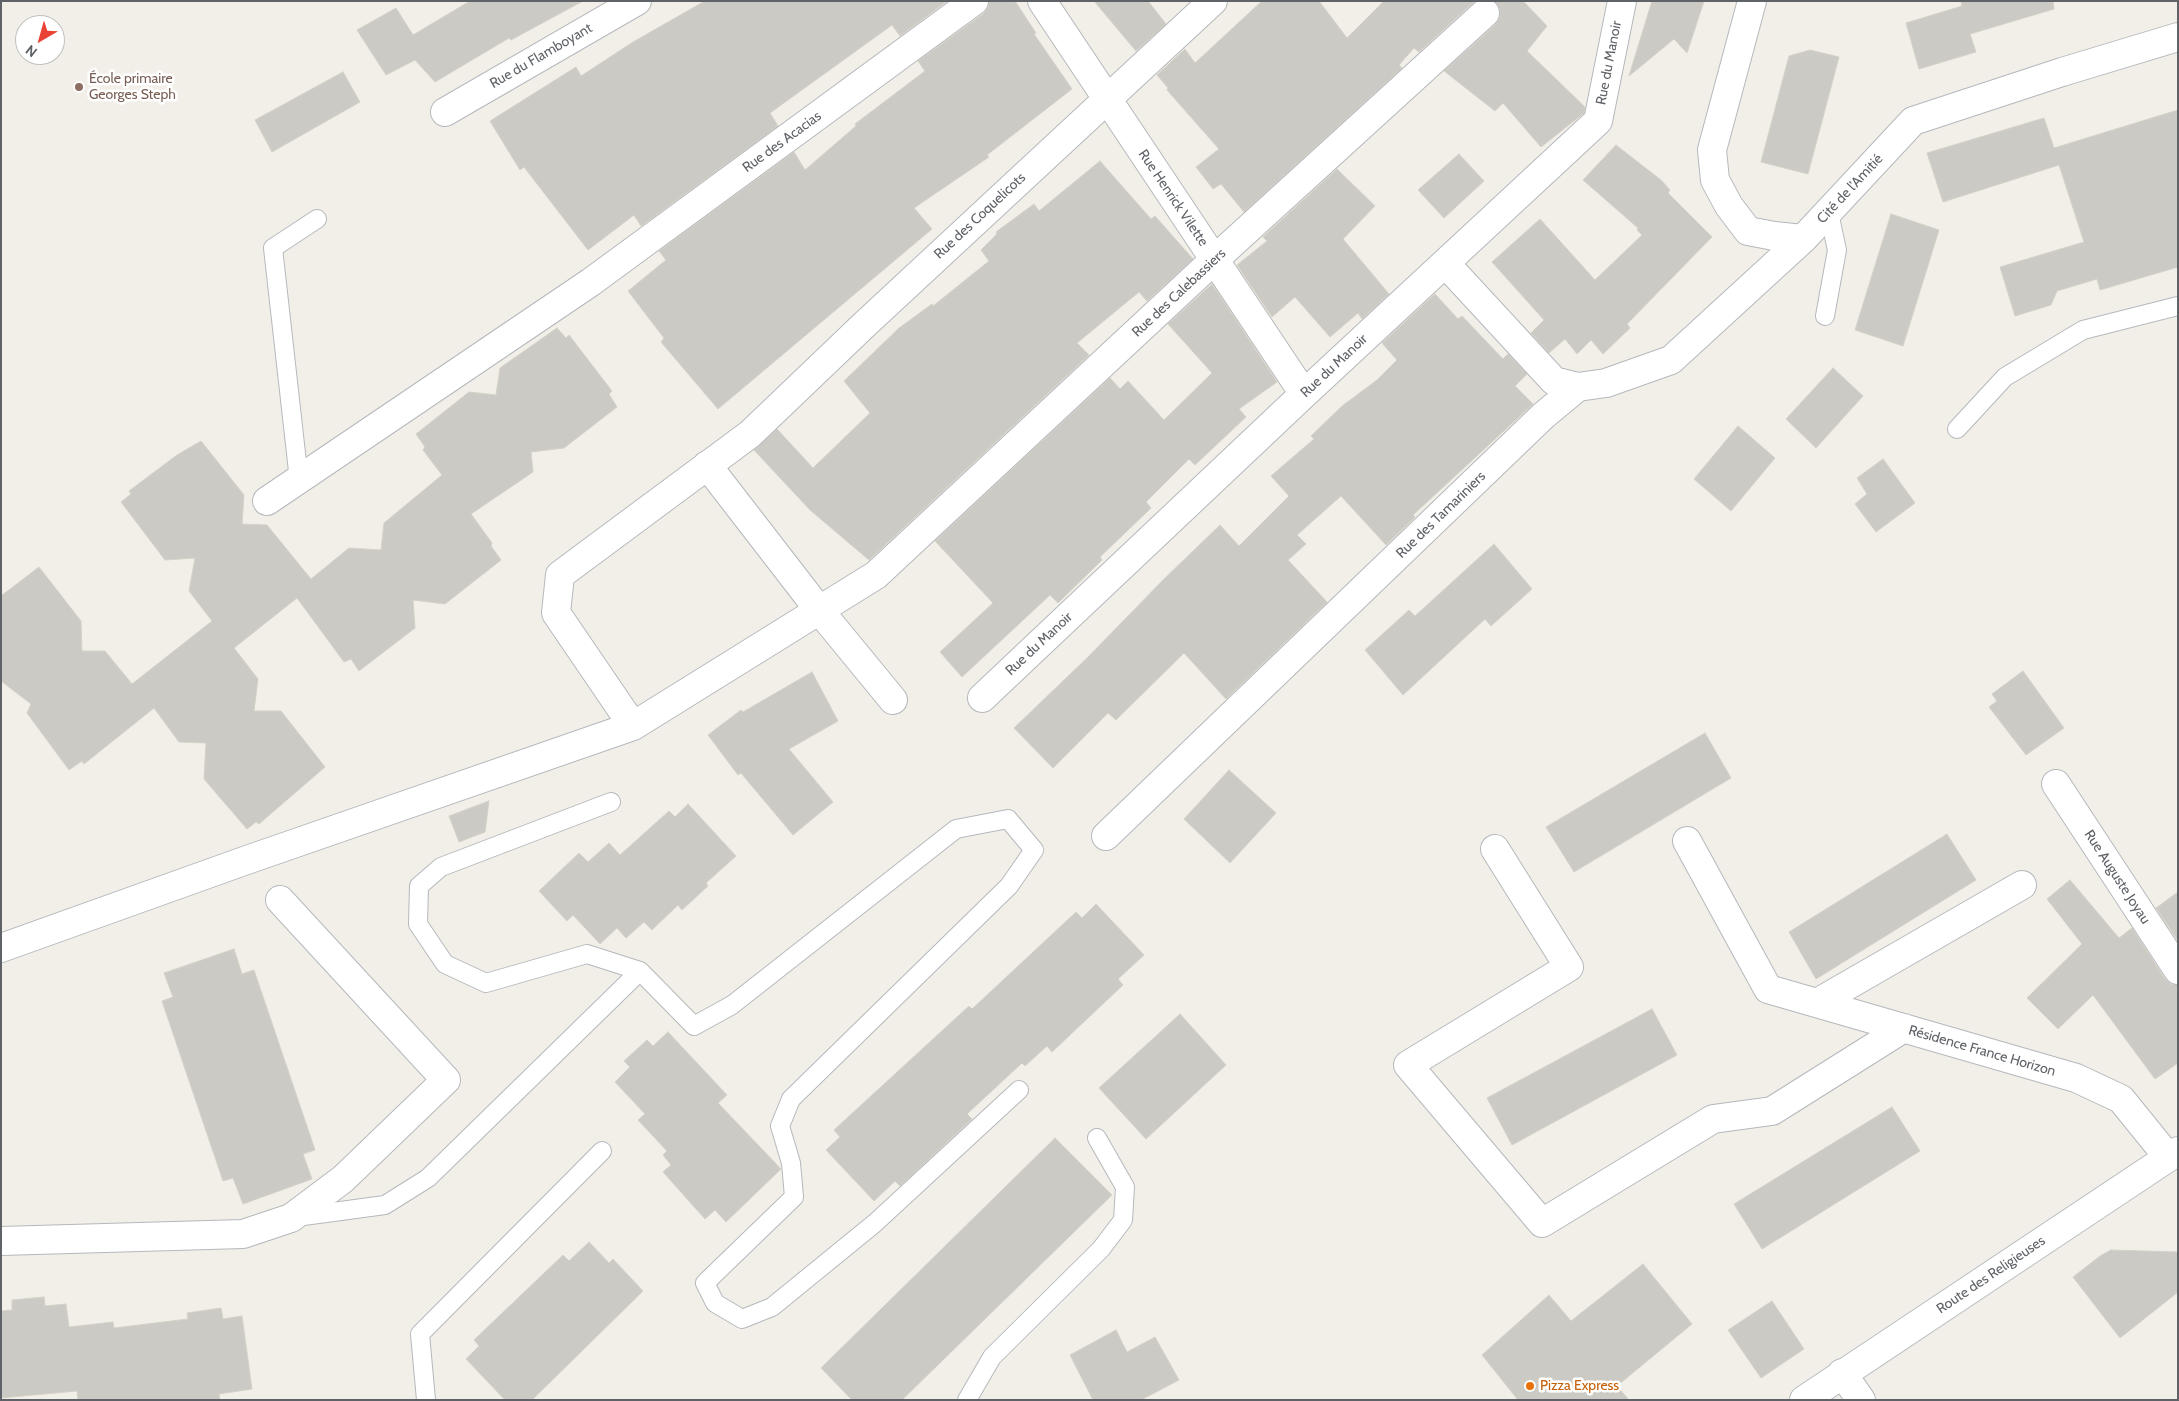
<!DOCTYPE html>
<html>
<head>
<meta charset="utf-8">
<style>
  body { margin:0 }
  #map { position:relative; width:2179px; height:1401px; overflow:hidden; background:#f1efe8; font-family:Cabin,sans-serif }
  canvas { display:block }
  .frame { position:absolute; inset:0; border:2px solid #5f6368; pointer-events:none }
  .north { position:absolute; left:15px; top:15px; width:50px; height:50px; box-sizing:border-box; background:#fff; border:1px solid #bfc1c3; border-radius:50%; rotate:218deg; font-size:14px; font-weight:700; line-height:20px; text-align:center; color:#5f6368 }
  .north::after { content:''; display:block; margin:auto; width:18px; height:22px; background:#ea4335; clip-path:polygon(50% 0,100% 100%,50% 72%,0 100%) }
</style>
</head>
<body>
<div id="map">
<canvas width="2179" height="1401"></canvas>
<div class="frame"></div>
<div class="north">N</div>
</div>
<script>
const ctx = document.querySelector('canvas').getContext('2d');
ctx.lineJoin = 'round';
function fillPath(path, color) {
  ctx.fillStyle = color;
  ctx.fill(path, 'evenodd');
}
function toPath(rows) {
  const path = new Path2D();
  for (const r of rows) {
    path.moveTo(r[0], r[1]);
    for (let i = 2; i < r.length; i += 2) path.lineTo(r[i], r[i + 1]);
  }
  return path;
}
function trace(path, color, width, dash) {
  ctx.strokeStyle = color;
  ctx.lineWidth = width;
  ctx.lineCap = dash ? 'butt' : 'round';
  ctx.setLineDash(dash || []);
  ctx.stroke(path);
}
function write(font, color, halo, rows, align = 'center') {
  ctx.font = font + ' Cabin,sans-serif';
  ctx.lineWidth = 5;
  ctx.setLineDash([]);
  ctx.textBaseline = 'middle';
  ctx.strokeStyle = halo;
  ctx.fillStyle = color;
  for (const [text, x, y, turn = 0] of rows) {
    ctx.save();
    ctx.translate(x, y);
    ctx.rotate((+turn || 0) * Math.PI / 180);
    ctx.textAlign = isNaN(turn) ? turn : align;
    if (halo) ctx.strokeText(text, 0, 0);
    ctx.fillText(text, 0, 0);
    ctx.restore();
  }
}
const building = toPath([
  [470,1,583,1,511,40,509,38,435,82,415,60,386,75,357,30,396,8,413,35,470,1],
  [705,1,947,1,900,36,892,25,770,113,778,126,641,226,634,215,588,250,524,167,520,170,490,121,576,67,581,76,633,42,705,1],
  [989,1,1015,1,1036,33,1034,34,1072,89,987,155,989,157,914,208,932,229,718,409,661,342,664,338,628,291,666,260,659,251,794,152,805,170,856,126,855,124,925,71,918,61,983,14,988,8,989,1],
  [1094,1,1148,1,1166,24,1136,51,1094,1],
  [1262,1,1319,1,1347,38,1384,1,1475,1,1419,52,1414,48,1399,65,1402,68,1244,212,1221,184,1213,189,1196,167,1219,149,1167,90,1168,88,1157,75,1185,49,1195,63,1262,1],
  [1495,1,1523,1,1547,26,1527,51,1585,107,1584,113,1541,147,1503,103,1495,111,1444,71,1496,24,1500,17,1500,10,1495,1],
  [1652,1,1704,1,1687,53,1674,39,1629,76,1652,1],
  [1961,1,2053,1,2054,9,1970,34,1976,52,1919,69,1906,23,1962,6,1961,1],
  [1810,50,1839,57,1808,174,1761,162,1789,56,1810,50],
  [343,72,360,102,272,152,255,120,343,72],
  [2178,110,2178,267,2100,290,2097,279,2057,291,2051,305,2015,316,2000,267,2084,242,2059,165,1943,202,1927,153,2044,118,2054,148,2178,110],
  [1616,145,1661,180,1670,190,1668,193,1712,237,1627,324,1630,328,1603,354,1591,340,1577,354,1565,339,1549,353,1531,333,1544,320,1492,262,1540,219,1595,280,1642,235,1637,230,1638,228,1583,180,1616,145],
  [1459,154,1484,181,1444,218,1418,190,1459,154],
  [1100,161,1151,219,1155,216,1193,259,1147,301,1139,292,1077,343,1089,355,869,560,810,510,754,450,777,429,813,468,870,413,844,381,899,328,932,304,933,306,989,261,981,250,997,234,996,232,1034,204,1039,211,1100,161],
  [1337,169,1375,206,1343,239,1389,294,1362,319,1358,313,1330,337,1295,297,1272,317,1237,265,1267,241,1263,237,1337,169],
  [1891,214,1939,230,1903,346,1855,330,1891,214],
  [1212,284,1277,382,1239,409,1246,417,1213,448,1195,465,1189,459,1146,502,1151,508,1100,557,1102,560,1058,603,1050,595,962,677,940,652,993,603,935,541,1110,378,1120,389,1128,381,1164,420,1212,373,1168,324,1212,284],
  [1435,294,1458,319,1462,316,1503,359,1508,354,1527,374,1515,386,1533,404,1413,515,1415,517,1386,545,1341,496,1297,535,1306,544,1288,560,1327,602,1226,699,1184,653,1116,720,1108,713,1053,768,1014,728,1089,656,1164,579,1220,525,1239,546,1289,496,1271,476,1314,439,1311,436,1342,406,1377,380,1397,360,1382,343,1435,294],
  [557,328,566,338,569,335,612,391,609,394,617,407,564,448,531,452,533,472,471,514,492,543,491,546,501,560,445,604,413,600,415,628,359,671,351,659,344,662,297,598,234,648,258,679,254,711,281,711,325,767,259,824,256,822,247,829,204,779,206,743,179,742,154,708,84,764,82,761,69,770,27,713,31,704,1,681,1,596,39,567,81,621,82,651,105,651,132,684,212,621,189,591,195,558,165,560,121,502,131,494,129,491,177,455,201,441,244,495,242,524,267,525,311,579,349,548,381,550,384,523,442,475,423,450,425,447,416,434,469,392,496,395,500,368,557,328],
  [1833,368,1863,396,1816,448,1786,419,1833,368],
  [1738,426,1775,458,1731,511,1694,479,1738,426],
  [1883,459,1915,503,1876,532,1855,504,1867,494,1857,478,1883,459],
  [1494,544,1532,589,1491,626,1485,619,1403,695,1365,650,1409,610,1415,616,1494,544],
  [2023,671,2064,728,2026,755,1989,707,1997,701,1992,694,2023,671],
  [812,672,838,721,789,749,833,802,793,835,741,773,738,775,708,735,741,710,743,712,812,672],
  [1705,733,1731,778,1574,872,1546,827,1705,733],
  [1229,770,1276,813,1230,863,1184,819,1229,770],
  [489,801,485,832,459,842,449,816,489,801],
  [688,804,736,856,706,883,708,886,682,910,678,905,652,930,644,922,626,938,617,928,600,944,573,915,567,921,539,891,579,853,588,862,609,843,620,855,669,811,675,817,688,804],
  [1947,834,1976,880,1816,979,1789,932,1947,834],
  [2070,880,2119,938,2132,928,2165,979,2171,984,2178,985,2178,1063,2155,1079,2093,995,2058,1029,2027,998,2082,944,2047,899,2070,880],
  [2178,892,2178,941,2156,908,2178,892],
  [1096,904,1144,955,1118,979,1123,985,1052,1052,1047,1046,1025,1066,1022,1063,967,1114,972,1119,900,1186,895,1181,874,1201,826,1150,840,1137,834,1130,969,1006,972,1009,1076,912,1082,918,1096,904],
  [234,949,242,974,254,970,315,1150,303,1154,312,1179,243,1204,233,1178,223,1181,162,1001,173,997,164,973,234,949],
  [1652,1009,1677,1055,1512,1145,1487,1098,1652,1009],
  [1180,1014,1226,1065,1146,1139,1099,1088,1180,1014],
  [668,1032,727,1095,718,1103,781,1169,726,1222,715,1210,705,1219,663,1172,671,1165,663,1155,667,1151,638,1120,645,1114,615,1082,630,1067,624,1061,647,1040,653,1046,668,1032],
  [1892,1107,1920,1151,1762,1249,1734,1204,1892,1107],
  [1055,1138,1112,1195,902,1400,852,1400,821,1368,1055,1138],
  [589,1242,609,1263,613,1259,643,1291,532,1400,505,1400,466,1359,479,1346,474,1340,563,1255,569,1261,589,1242],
  [2111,1250,2178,1252,2178,1292,2120,1338,2073,1277,2100,1256,2111,1250],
  [1643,1264,1692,1324,1617,1386,1629,1400,1518,1400,1482,1355,1549,1295,1571,1321,1643,1264],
  [44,1297,45,1306,66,1304,69,1327,113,1322,114,1328,188,1319,187,1313,221,1308,223,1319,242,1316,252,1389,219,1394,220,1400,78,1400,77,1391,1,1398,1,1311,12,1310,12,1300,44,1297],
  [1772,1301,1804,1349,1761,1378,1728,1330,1772,1301],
  [1116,1330,1127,1352,1155,1337,1179,1380,1141,1400,1093,1400,1070,1355,1116,1330]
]);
fillPath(building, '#cccac5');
trace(building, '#d6d1c6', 1);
const lane = toPath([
  [1825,316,1837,250,1829,213],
  [1957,429,2005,377,2083,330,2178,306],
  [299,480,273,248,317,219],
  [611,802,441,867,419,886,418,924,445,964,486,983,587,954,640,971],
  [296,1217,385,1205,428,1178,640,971,694,1026,732,1005,956,829,1008,819,1034,850,1009,886,791,1099,780,1126,791,1163,794,1197,705,1283,715,1303,742,1319,772,1307,875,1223,1019,1090],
  [426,1400,420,1334,602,1151],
  [967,1400,992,1357,1101,1249,1123,1220,1125,1187,1097,1138]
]);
const street = toPath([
  [1042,1,1304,394],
  [1752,1,1712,150,1715,180,1729,206,1748,231,1774,236,1803,239,1913,121,2062,72,2178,37],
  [445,112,637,1],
  [1445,263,1554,381,1578,387],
  [707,465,819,610,893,700],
  [267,501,591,282,974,1],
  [982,698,1304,394,1598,121,1622,1],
  [633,726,556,613,560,575,750,434,864,325,1213,1],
  [2056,784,2178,970],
  [1106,836,1544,415,1578,387,1606,383,1671,360,1803,239],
  [1687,841,1768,989,2076,1078,2121,1099,2168,1157],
  [1495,849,1569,967,1408,1065,1542,1223,1713,1119,1772,1111,1904,1028],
  [1,948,244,861,633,726,876,575,1214,260,1485,13],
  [1817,1003,2022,885],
  [1,1241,243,1234,291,1218,343,1179,446,1080,280,900],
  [1842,1373,1861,1400]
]);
const secondary = toPath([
  [1804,1400,2178,1151]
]);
trace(lane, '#b5b8bc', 20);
trace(street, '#b5b8bc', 30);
trace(secondary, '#b6babf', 30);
trace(lane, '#fff', 18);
trace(street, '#fff', 28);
trace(secondary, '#fff', 28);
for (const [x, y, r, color] of [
  [79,87,5,"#8d6e63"],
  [1530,1386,5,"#e8710a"]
]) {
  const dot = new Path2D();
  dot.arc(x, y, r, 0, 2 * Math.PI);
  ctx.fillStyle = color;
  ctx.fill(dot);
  trace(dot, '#fff', 2);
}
write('14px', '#5f6368', '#fff', [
  ["Rue du Flamboyant",541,56,-30],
  ["Rue du Manoir",1609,63,-79],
  ["Rue des Acacias",782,142,-36],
  ["Cité de l’Amitié",1850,189,-47],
  ["Rue Henrick Vilette",1173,198,56],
  ["Rue des Coquelicots",980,216,-43],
  ["Rue des Calebassiers",1179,293,-43],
  ["Rue du Manoir",1334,366,-43],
  ["Rue des Tamariniers",1441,515,-44],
  ["Rue du Manoir",1039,644,-43],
  ["Rue Auguste Joyau",2117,877,57],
  ["Résidence France Horizon",1982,1051,16],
  ["Route des Religieuses",1991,1275,-34]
]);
write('14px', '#785e54', '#fff', [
  ["École primaire",89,79],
  ["Georges Steph",89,95]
], 'left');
write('14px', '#c56008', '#fff', [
  ["Pizza Express",1540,1386]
], 'left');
</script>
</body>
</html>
